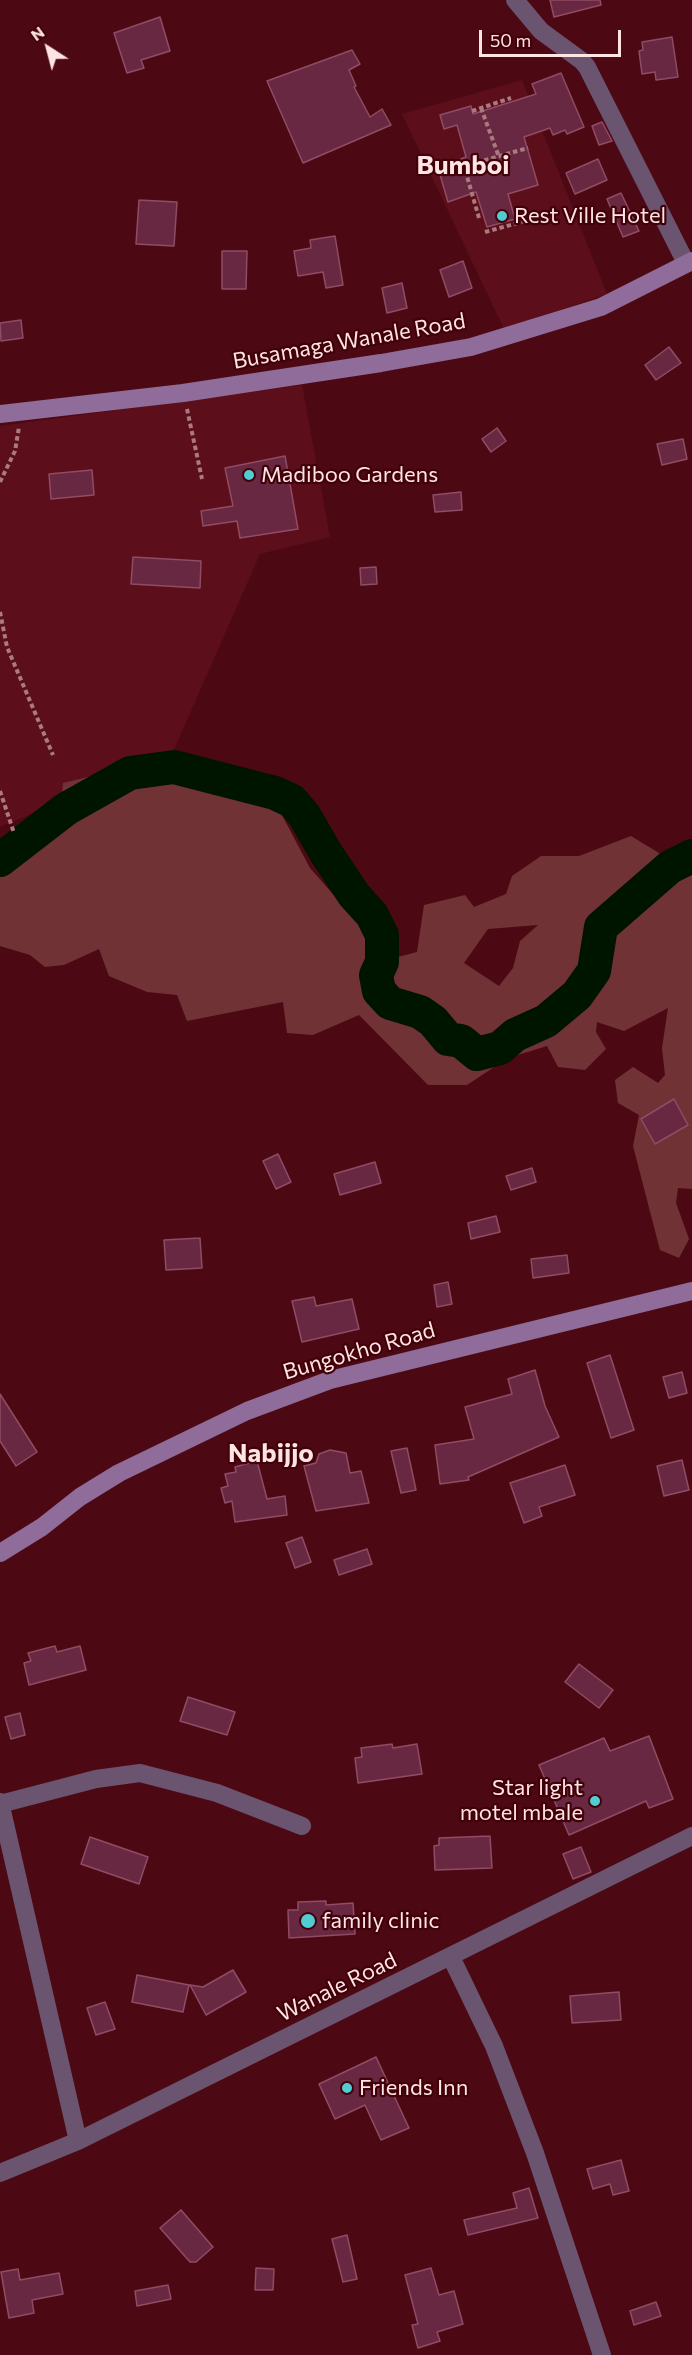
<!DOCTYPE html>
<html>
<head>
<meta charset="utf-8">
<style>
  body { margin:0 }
  #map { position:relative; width:692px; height:2355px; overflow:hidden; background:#4d0913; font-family:Commissioner,sans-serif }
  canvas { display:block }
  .north { position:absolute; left:18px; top:18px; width:60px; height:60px; -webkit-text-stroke:4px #41000a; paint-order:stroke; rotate:324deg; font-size:16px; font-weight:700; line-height:24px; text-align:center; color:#fee4e3 }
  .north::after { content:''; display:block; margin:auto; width:21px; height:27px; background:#fee4e3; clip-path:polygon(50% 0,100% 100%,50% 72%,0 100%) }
  .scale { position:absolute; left:479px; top:30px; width:142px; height:27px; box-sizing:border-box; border:3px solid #fee4e3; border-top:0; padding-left:8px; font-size:18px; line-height:21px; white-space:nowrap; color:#fee4e3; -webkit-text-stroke:4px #41000a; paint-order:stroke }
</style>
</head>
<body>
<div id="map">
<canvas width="692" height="2355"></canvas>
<div class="north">N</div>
<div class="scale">50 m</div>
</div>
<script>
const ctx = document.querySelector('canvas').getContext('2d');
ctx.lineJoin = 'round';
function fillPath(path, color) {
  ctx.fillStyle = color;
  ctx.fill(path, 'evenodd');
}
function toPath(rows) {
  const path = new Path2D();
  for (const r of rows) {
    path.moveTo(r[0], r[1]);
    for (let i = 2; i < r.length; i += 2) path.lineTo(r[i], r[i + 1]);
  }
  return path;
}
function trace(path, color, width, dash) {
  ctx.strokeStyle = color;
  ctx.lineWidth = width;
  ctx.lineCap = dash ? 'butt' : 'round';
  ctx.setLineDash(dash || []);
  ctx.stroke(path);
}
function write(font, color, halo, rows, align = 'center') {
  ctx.font = font + ' Commissioner,sans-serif';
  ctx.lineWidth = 4.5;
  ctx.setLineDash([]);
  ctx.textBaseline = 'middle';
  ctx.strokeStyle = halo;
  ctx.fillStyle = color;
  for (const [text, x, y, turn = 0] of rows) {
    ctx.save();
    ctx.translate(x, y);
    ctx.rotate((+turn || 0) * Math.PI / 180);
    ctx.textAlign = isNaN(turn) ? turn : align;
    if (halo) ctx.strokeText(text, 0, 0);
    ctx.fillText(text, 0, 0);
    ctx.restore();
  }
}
fillPath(toPath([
  [522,80,607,294,504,329,402,114],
  [302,385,330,537,260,554,169,761,151,762,82,789,62,801,0,827,0,426]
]), '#5c0f1a');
fillPath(toPath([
  [169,761,228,771,274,800,310,868,390,959,417,952,424,905,465,895,474,907,506,894,512,876,541,856,579,856,631,836,692,873,692,1189,678,1188,676,1203,689,1239,679,1258,660,1250,633,1146,639,1115,618,1103,615,1080,633,1067,658,1083,665,1075,662,1048,668,1008,624,1031,597,1022,596,1032,606,1049,585,1070,558,1067,547,1046,508,1058,467,1085,428,1085,359,1015,313,1035,287,1033,283,1002,187,1021,177,995,147,992,109,976,99,949,64,965,45,967,30,955,0,946,0,843,60,827,63,783,151,762],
  [538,925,520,941,513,968,499,986,464,963,488,929]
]), '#713235');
trace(toPath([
  [0,860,66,809,130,773,174,767,275,793,292,801,304,815,326,853,354,895,372,915,382,935,382,962,376,975,379,991,390,1003,420,1012,433,1021,448,1039,461,1041,477,1054,500,1048,515,1035,546,1021,577,995,594,971,601,927,670,867,692,856]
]), '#001500', 34);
const building = toPath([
  [550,0,600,0,601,5,554,17,550,0],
  [160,17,170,51,141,60,144,68,127,73,114,33,160,17],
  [672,37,678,77,656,80,655,72,642,74,639,51,643,50,642,42,672,37],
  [352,50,360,64,349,70,356,86,354,87,370,117,382,109,391,125,303,163,267,81,352,50],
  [561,73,584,127,567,134,565,130,553,135,550,128,524,137,538,185,508,194,515,219,487,227,476,192,448,202,438,168,466,157,457,125,444,129,440,115,471,106,473,114,536,94,532,84,561,73],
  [602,122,612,141,599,145,592,126,602,122],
  [598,159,607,180,575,194,566,173,598,159],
  [621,193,639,231,623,237,607,199,621,193],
  [139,200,177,202,174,246,136,244,139,200],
  [335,236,343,285,326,288,323,272,298,276,294,251,311,248,310,240,335,236],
  [222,251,247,251,246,289,222,289,222,251],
  [463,261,472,288,449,297,440,270,463,261],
  [402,283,407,308,387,313,382,288,402,283],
  [21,320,23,338,1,341,0,323,21,320],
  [669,347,681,363,656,380,645,365,669,347],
  [497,428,506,441,491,452,482,439,497,428],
  [683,439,687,459,662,465,657,444,683,439],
  [285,456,298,529,240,538,237,521,203,526,201,511,233,506,225,468,285,456],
  [92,470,94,495,51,499,49,474,92,470],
  [461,492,462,510,435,512,433,495,461,492],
  [133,557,201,561,200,588,131,584,133,557],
  [376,567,377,584,361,585,360,568,376,567],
  [674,1099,688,1125,655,1144,641,1119,674,1099],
  [278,1154,291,1182,276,1189,263,1161,278,1154],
  [375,1162,381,1183,340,1195,334,1174,375,1162],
  [532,1168,536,1182,511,1190,506,1176,532,1168],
  [496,1216,500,1232,471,1239,468,1223,496,1216],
  [200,1238,202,1268,166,1270,164,1240,200,1238],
  [567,1255,569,1273,533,1278,531,1259,567,1255],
  [448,1282,452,1304,437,1307,434,1285,448,1282],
  [314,1297,316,1306,352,1299,359,1329,302,1342,292,1301,314,1297],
  [610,1355,634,1430,611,1438,587,1363,610,1355],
  [535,1370,545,1406,559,1437,468,1477,469,1480,440,1484,435,1445,474,1439,465,1407,512,1394,508,1379,535,1370],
  [682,1372,687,1393,669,1398,663,1377,682,1372],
  [0,1394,37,1452,16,1466,0,1441,0,1394],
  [407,1448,416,1490,401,1493,391,1451,407,1448],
  [330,1450,346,1453,350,1473,361,1471,369,1503,316,1511,304,1466,316,1463,319,1454,330,1450],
  [682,1460,689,1490,664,1496,657,1466,682,1460],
  [257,1461,267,1499,285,1496,287,1515,235,1522,232,1501,225,1503,221,1488,228,1486,225,1474,236,1472,235,1467,257,1461],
  [565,1465,575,1495,539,1507,542,1516,524,1523,510,1483,565,1465],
  [302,1537,311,1562,295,1568,286,1543,302,1537],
  [367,1549,372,1564,339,1575,334,1560,367,1549],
  [55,1646,57,1652,80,1646,86,1670,29,1685,24,1663,31,1661,28,1653,55,1646],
  [579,1664,613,1690,599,1708,565,1682,579,1664],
  [188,1697,235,1712,227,1735,180,1721,188,1697],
  [20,1713,25,1735,11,1739,5,1717,20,1713],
  [649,1736,673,1799,649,1808,646,1801,569,1835,539,1765,604,1738,610,1751,649,1736],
  [392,1744,393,1748,417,1744,422,1774,358,1783,355,1758,362,1757,361,1748,392,1744],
  [490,1836,492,1868,435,1870,434,1846,439,1845,439,1838,490,1836],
  [90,1837,148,1857,139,1884,81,1864,90,1837],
  [581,1847,591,1872,573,1879,563,1854,581,1847],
  [326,1901,326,1905,353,1903,355,1934,289,1938,288,1910,298,1910,298,1902,326,1901],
  [233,1970,246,1992,206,2015,190,1985,203,1987,233,1970],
  [137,1975,189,1985,183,2012,132,2002,137,1975],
  [619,1992,621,2020,572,2023,570,1996,619,1992],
  [105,2002,115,2029,96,2035,87,2008,105,2002],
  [376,2057,409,2128,381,2140,365,2105,335,2119,319,2084,376,2057],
  [621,2160,629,2191,613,2195,610,2184,593,2189,587,2169,621,2160],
  [529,2188,538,2218,468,2235,464,2220,517,2208,513,2193,529,2188],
  [181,2210,213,2247,196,2262,190,2262,160,2228,181,2210],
  [347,2235,357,2279,343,2282,332,2239,347,2235],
  [256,2268,274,2269,273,2290,255,2290,256,2268],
  [431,2268,439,2295,454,2291,463,2324,437,2332,440,2341,418,2348,412,2325,418,2324,405,2275,431,2268],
  [18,2269,20,2280,59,2273,63,2294,32,2300,34,2313,9,2318,1,2272,18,2269],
  [168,2285,171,2299,137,2306,135,2291,168,2285],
  [656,2302,661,2316,634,2325,630,2311,656,2302]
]);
fillPath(building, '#692841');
trace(building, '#914b64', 1.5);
trace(toPath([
  [481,108,499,157],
  [472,111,511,98],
  [479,218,464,166,528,148],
  [485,232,558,212],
  [187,409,202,479],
  [0,482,15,451,19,427],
  [0,612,7,647,53,755],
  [0,791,14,833]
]), '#a97a7f', 4, [4.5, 3]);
trace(toPath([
  [515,0,541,31,582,61,587,67,686,263],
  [0,1802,78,2141],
  [0,1804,96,1779,140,1773,217,1793,302,1826],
  [451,1957,494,2046,535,2153,602,2355],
  [0,2173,78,2141,692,1836]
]), '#6a5470', 18);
trace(toPath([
  [0,414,183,393,381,363,471,347,601,307,692,261],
  [0,1553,42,1527,80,1497,119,1473,247,1411,330,1380,692,1291]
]), '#8f6c99', 18);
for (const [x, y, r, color] of [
  [502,216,6,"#51ccd1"],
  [249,475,6,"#51ccd1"],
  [595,1801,6,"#51ccd1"],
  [308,1921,8,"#51ccd1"],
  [347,2088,6,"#51ccd1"]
]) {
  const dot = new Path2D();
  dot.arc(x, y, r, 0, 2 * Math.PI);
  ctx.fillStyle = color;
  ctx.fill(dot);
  trace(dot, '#41000a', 2);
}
write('22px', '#fee4e3', '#41000a', [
  ["Rest Ville Hotel",514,216],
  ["Madiboo Gardens",261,475],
  ["Star light",583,1788,"right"],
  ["motel mbale",583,1813,"right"],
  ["family clinic",322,1921],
  ["Friends Inn",359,2088]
], 'left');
write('22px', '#fee4e3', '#41000a', [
  ["Busamaga Wanale Road",349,341,-10],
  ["Bungokho Road",359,1351,-16],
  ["Wanale Road",337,1987,-26]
]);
write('bold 26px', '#fee4e3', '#41000a', [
  ["Bumboi",463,165],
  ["Nabijjo",271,1453]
]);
</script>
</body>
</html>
